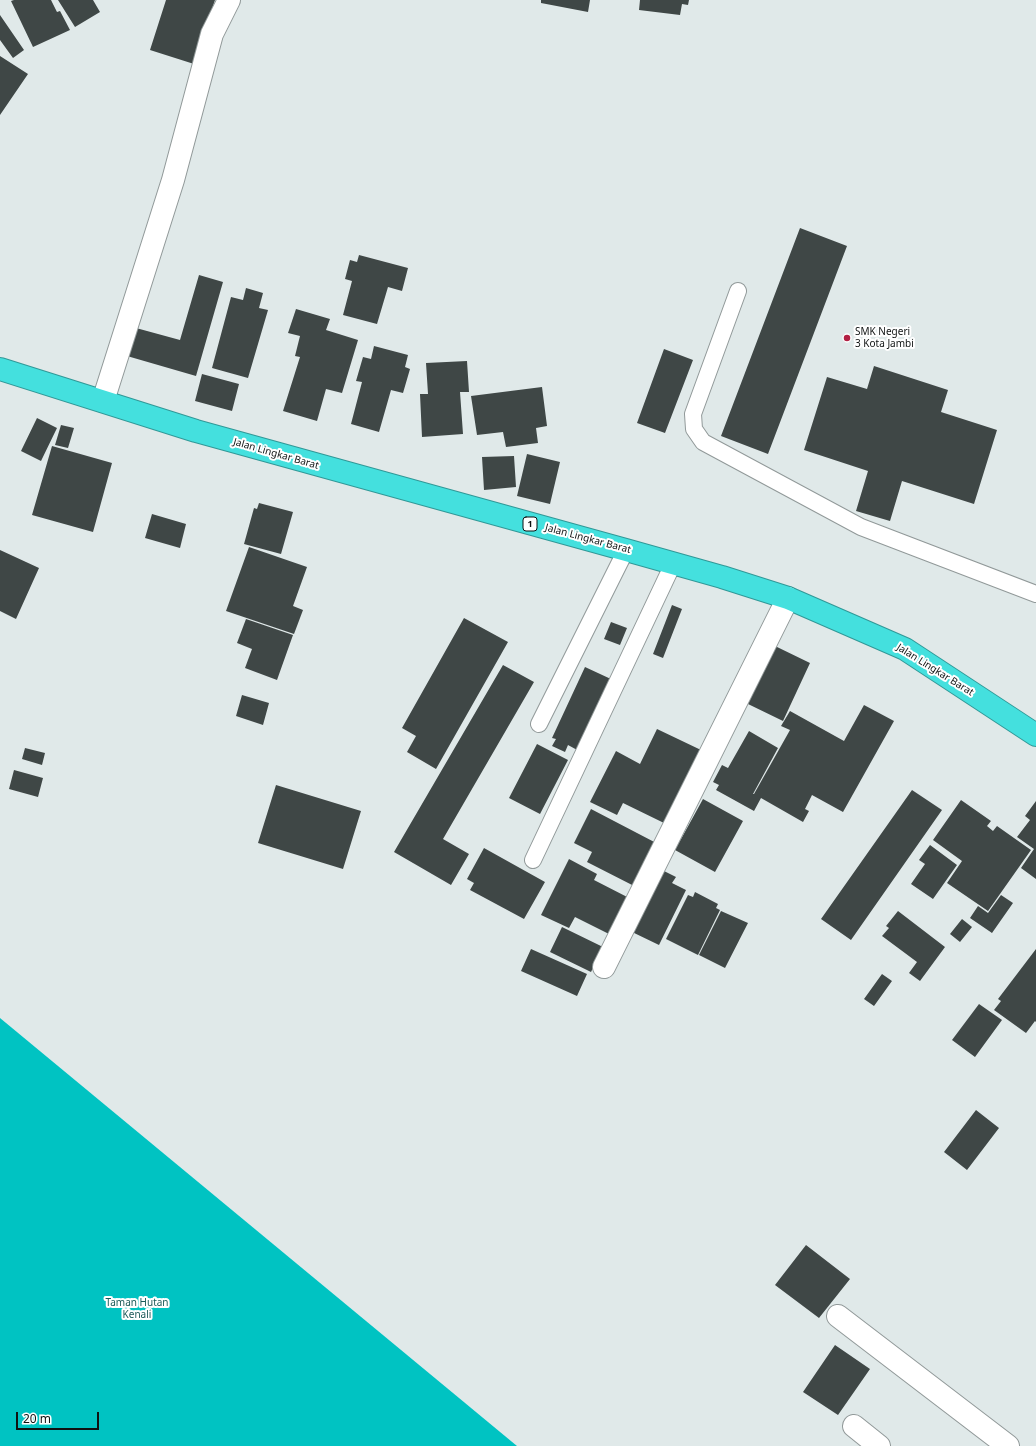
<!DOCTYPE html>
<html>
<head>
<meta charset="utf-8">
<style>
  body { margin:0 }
  #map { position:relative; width:1036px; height:1446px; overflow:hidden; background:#e0e9e9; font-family:"Noto Sans",sans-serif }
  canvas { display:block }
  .scale { position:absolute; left:16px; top:1412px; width:83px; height:18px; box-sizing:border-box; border:2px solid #0f1212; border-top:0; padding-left:5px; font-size:12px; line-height:14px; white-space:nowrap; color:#0f1212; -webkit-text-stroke:3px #fff; paint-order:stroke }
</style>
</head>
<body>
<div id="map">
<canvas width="1036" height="1446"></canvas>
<div class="scale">20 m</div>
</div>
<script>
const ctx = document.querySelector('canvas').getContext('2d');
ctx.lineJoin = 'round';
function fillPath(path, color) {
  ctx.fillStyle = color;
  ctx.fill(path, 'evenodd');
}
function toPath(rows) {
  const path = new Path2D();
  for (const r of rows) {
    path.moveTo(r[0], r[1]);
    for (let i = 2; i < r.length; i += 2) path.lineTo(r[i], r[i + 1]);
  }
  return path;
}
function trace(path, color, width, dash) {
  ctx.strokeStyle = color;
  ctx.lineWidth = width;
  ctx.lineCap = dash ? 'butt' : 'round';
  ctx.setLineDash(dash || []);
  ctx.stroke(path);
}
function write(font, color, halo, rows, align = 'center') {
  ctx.font = font + ' "Noto Sans",sans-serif';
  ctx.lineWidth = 4;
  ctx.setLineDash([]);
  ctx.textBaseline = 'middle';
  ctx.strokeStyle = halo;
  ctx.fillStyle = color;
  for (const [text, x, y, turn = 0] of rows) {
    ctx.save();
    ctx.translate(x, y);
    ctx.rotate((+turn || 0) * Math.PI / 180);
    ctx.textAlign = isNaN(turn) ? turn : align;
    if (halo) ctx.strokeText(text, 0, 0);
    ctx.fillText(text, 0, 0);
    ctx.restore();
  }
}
fillPath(toPath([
  [0,1018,517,1446,0,1446]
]), '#00c3c2');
fillPath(toPath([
  [14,0,51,0,57,12,60,11,70,30,33,47,11,1],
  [58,0,93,0,100,12,75,27],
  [166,0,215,0,194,64,150,50],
  [541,0,590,0,588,12,541,3],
  [640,0,689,0,688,5,682,4,680,15,639,10],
  [0,15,24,50,13,58,0,40],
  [0,56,28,74,0,115],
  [800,228,847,246,768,454,721,436],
  [359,255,408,268,402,291,388,287,377,324,343,315,352,281,345,279,350,260,357,262],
  [199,275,223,282,196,376,127,356,136,328,180,340],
  [246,288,263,293,259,308,268,310,248,378,212,368,231,297,243,300],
  [296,309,330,319,326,330,358,340,342,393,326,389,317,421,283,411,300,357,295,356,300,336,288,333],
  [374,346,408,355,405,367,410,369,403,393,391,390,379,432,351,424,362,382,356,381,363,357,371,359],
  [664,349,693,360,665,433,637,423],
  [467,361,469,392,460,392,463,434,422,437,420,394,428,394,426,363],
  [874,366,948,390,941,412,997,430,974,504,902,481,890,521,856,511,868,471,804,450,827,377,867,389],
  [202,374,239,384,232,411,195,401],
  [542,387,547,426,536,428,538,443,506,447,503,432,477,435,471,396],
  [37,418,57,428,41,461,21,451],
  [61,425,74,428,68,448,55,445],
  [52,446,112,463,93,532,32,515],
  [527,454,560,462,550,504,517,496],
  [514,456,516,487,484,490,482,457],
  [259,503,293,512,281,554,244,544,254,508,257,509],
  [152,514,186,524,180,548,145,538],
  [249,547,307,567,293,606,303,610,294,634,226,611],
  [0,550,39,568,16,619,0,611],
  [672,605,682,609,663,658,653,654],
  [464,618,508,642,436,769,407,752,416,736,402,728],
  [246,619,293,635,277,680,245,668,252,649,237,643],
  [611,622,627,628,620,645,604,639],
  [775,646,810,663,783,721,748,704],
  [503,665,534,682,443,839,469,854,451,885,394,852],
  [585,667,613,680,579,751,568,745,565,752,552,746,556,739,552,738],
  [242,695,269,703,263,725,236,716],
  [864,705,894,721,843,812,812,795,805,809,809,811,803,822,761,798,754,811,716,790,719,785,713,782,722,765,728,768,749,731,778,748,753,794,754,794,790,730,781,726,790,711,844,741],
  [657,729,701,750,664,823,623,803,617,815,590,802,616,751,640,764],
  [537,744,568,760,540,814,509,798],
  [25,748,45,753,42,765,22,759],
  [14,770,43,778,38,797,9,789],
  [276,785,361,811,343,869,258,843],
  [912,790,942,810,851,940,821,919],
  [703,799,743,821,715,872,675,850],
  [961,800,991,821,987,826,993,831,997,826,1031,850,988,911,947,883,962,861,933,840],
  [1036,801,1036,879,1021,868,1034,849,1017,837,1030,820,1025,816],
  [591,809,660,845,638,888,587,862,592,852,574,843],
  [930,845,957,865,933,899,911,884,925,864,919,860],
  [484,848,545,882,524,919,470,890,474,883,467,879],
  [569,859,597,874,594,880,633,900,615,937,575,917,569,928,541,915],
  [660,869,676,877,672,883,686,890,659,945,630,931],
  [695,892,718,904,716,908,720,910,698,955,666,939,688,895,693,897],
  [1001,895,1013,903,992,933,970,918,978,906,988,913],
  [721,911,748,923,725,968,699,955],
  [898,911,945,947,920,981,909,973,917,962,882,936,889,928,886,926],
  [962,919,972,927,960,942,950,934],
  [562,927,603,947,591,972,550,952],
  [531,949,587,974,577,996,521,971],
  [1036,949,1036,1022,1035,1021,1026,1033,994,1010,1001,1001,998,999],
  [882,974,892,981,874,1006,864,999],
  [979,1004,1002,1020,975,1057,952,1040],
  [976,1110,999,1128,967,1170,944,1152],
  [806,1245,850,1279,819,1318,775,1285],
  [835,1345,870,1369,838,1415,803,1392]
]), '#3f4746');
const lane = toPath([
  [738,291,693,414,694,429,703,442,861,527,1036,594],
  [539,724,626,550],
  [533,860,673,564]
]);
const street = toPath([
  [103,401,173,180,212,34,229,0],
  [604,967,788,598],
  [838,1316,1008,1446],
  [854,1426,879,1446]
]);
const highway = toPath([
  [0,369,196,431,626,550,722,577,788,598,905,649,1036,735]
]);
trace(lane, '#919999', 18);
trace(street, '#919999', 24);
trace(highway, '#319897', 24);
trace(lane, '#fff', 16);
trace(street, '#fff', 22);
trace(highway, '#44e0de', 22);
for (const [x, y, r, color] of [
  [847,338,4,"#b22043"]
]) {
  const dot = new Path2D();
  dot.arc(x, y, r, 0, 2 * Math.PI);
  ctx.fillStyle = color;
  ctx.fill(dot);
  trace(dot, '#fff', 1.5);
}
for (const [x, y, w] of [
  [530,524,14]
]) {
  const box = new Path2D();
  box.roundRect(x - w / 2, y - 7, w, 14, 3);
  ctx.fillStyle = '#fff';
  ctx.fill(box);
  trace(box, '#0f1212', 1);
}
write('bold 9px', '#0f1212', null, [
  ["1",530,524]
]);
write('10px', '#0f1212', '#fff', [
  ["SMK Negeri",855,332],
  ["3 Kota Jambi",855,344]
], 'left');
write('10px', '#0f1212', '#fff', [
  ["Jalan Lingkar Barat",276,454,16],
  ["Jalan Lingkar Barat",588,539,15],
  ["Jalan Lingkar Barat",935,670,32]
]);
write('10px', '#1a5958', '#fff', [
  ["Taman Hutan",137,1303],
  ["Kenali",137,1315]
]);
</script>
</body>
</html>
